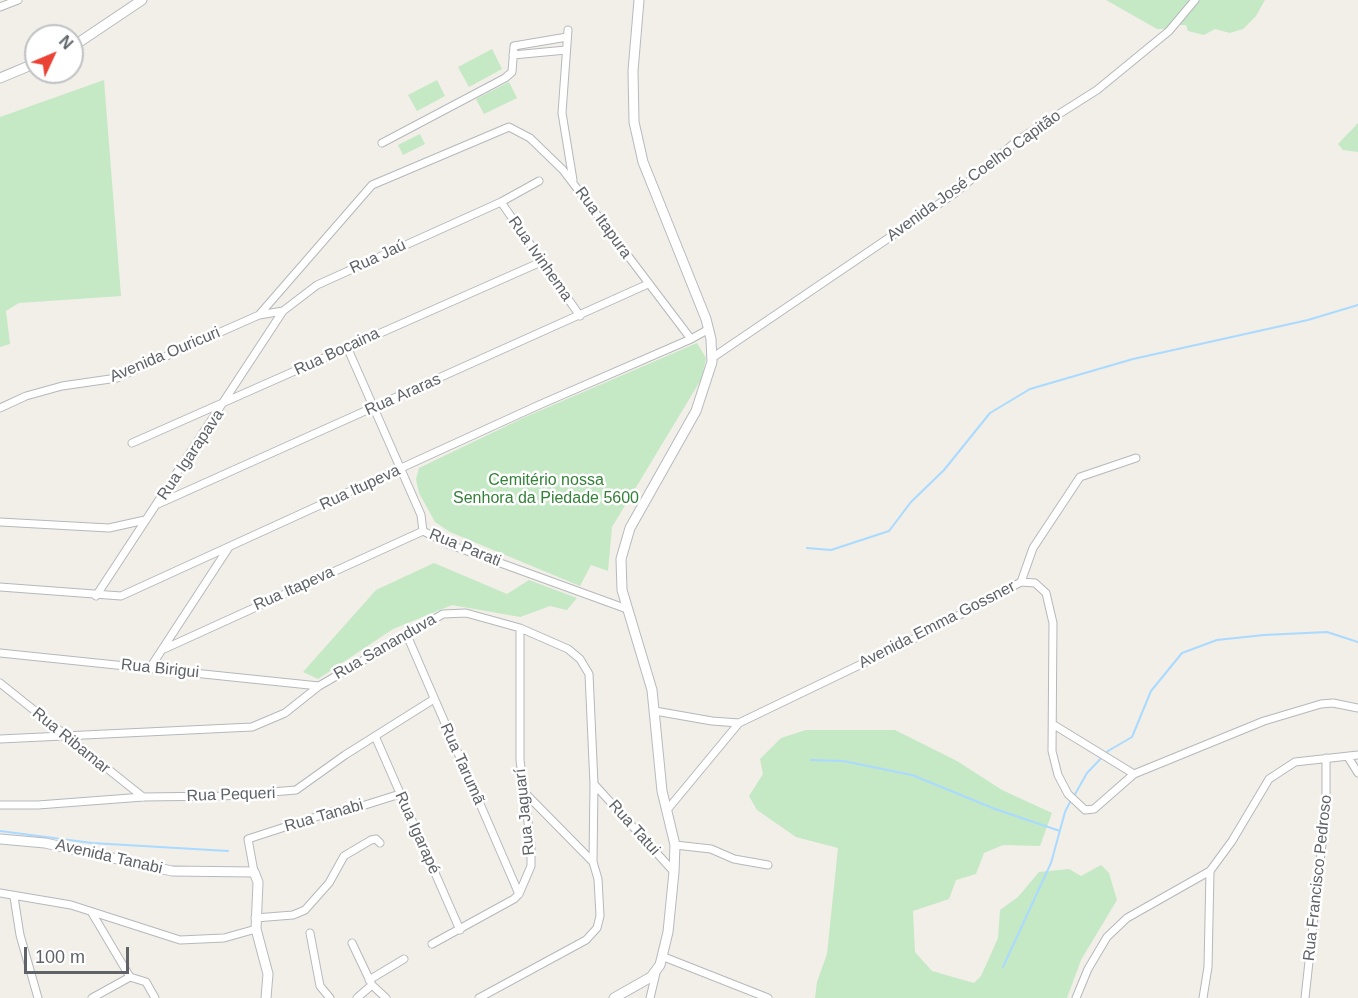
<!DOCTYPE html>
<html>
<head>
<meta charset="utf-8">
<style>
  body { margin:0 }
  #map { position:relative; width:1358px; height:998px; overflow:hidden; background:#f1efe8; font-family:Helvetica,sans-serif }
  canvas { display:block }
  .north { position:absolute; left:24px; top:24px; width:60px; height:60px; box-sizing:border-box; background:#fff; border:2px solid #bfc1c3; border-radius:50%; rotate:46deg; font-size:16px; font-weight:700; line-height:24px; text-align:center; color:#5f6368 }
  .north::after { content:''; display:block; margin:auto; width:21px; height:27px; background:#ea4335; clip-path:polygon(50% 0,100% 100%,50% 72%,0 100%) }
  .scale { position:absolute; left:24px; top:947px; width:105px; height:27px; box-sizing:border-box; border:3px solid #5f6368; border-top:0; padding-left:8px; font-size:18px; line-height:21px; white-space:nowrap; color:#5f6368; -webkit-text-stroke:4px #fff; paint-order:stroke }
</style>
</head>
<body>
<div id="map">
<canvas width="1358" height="998"></canvas>
<div class="north">N</div>
<div class="scale">100 m</div>
</div>
<script>
const ctx = document.querySelector('canvas').getContext('2d');
ctx.lineJoin = 'round';
function fillPath(path, color) {
  ctx.fillStyle = color;
  ctx.fill(path, 'evenodd');
}
function toPath(rows) {
  const path = new Path2D();
  for (const r of rows) {
    path.moveTo(r[0], r[1]);
    for (let i = 2; i < r.length; i += 2) path.lineTo(r[i], r[i + 1]);
  }
  return path;
}
function trace(path, color, width, dash) {
  ctx.strokeStyle = color;
  ctx.lineWidth = width;
  ctx.lineCap = dash ? 'butt' : 'round';
  ctx.setLineDash(dash || []);
  ctx.stroke(path);
}
function write(font, color, halo, rows, align = 'center') {
  ctx.font = font + ' Helvetica,sans-serif';
  ctx.lineWidth = 5;
  ctx.setLineDash([]);
  ctx.textBaseline = 'middle';
  ctx.strokeStyle = halo;
  ctx.fillStyle = color;
  for (const [text, x, y, turn = 0] of rows) {
    ctx.save();
    ctx.translate(x, y);
    ctx.rotate((+turn || 0) * Math.PI / 180);
    ctx.textAlign = isNaN(turn) ? turn : align;
    if (halo) ctx.strokeText(text, 0, 0);
    ctx.fillText(text, 0, 0);
    ctx.restore();
  }
}
fillPath(toPath([
  [1106,0,1265,0,1256,16,1243,29,1230,33,1215,29,1204,35,1188,31,1186,25,1179,25,1178,19,1166,29,1157,29],
  [492,49,502,69,469,87,458,67],
  [104,80,121,296,19,303,6,311,10,344,0,347,0,117],
  [437,80,445,96,417,111,408,95],
  [509,82,517,98,484,114,476,99],
  [1358,123,1358,152,1343,150,1338,144],
  [420,134,425,144,403,155,398,145],
  [697,343,706,358,702,378,612,527,608,571,591,565,580,586,450,532,435,522,419,493,416,479,419,468,523,418],
  [434,563,507,594,529,580,577,598,567,610,550,606,520,617,452,605,393,629,318,679,303,672,376,590],
  [806,730,895,730,957,761,1002,790,1052,813,1040,846,1003,845,984,853,976,874,956,880,949,899,913,911,915,952,932,971,974,983,981,976,998,938,1000,910,1018,897,1039,872,1069,869,1081,876,1101,865,1109,873,1117,900,1081,960,1067,998,815,998,817,982,827,954,838,848,796,837,757,810,749,796,763,774,760,759,781,738]
]), '#c5e8c5');
trace(toPath([
  [807,548,831,550,889,531,911,502,944,470,990,413,1030,389,1133,359,1308,320,1358,305],
  [811,760,843,761,912,775,995,809,1060,831],
  [1074,796,1087,773,1108,751,1132,737,1151,691,1182,653,1217,640,1264,635,1327,632,1358,642],
  [0,831,92,843,228,851],
  [1003,967,1051,863,1065,812,1071,800]
]), '#aadaff', 2);
const street = toPath([
  [0,7,18,0],
  [568,30,562,113,573,180],
  [513,55,566,50],
  [382,143,505,78,512,72,514,46,567,37],
  [501,202,580,316],
  [259,315,372,185,509,127,530,138,563,170,691,339],
  [347,347,421,515,423,531,448,544,627,609],
  [712,358,955,193,1018,140,1097,90,1169,31,1195,0],
  [0,408,26,396,62,386,117,378,259,315,283,311,317,285,501,202,539,181],
  [132,443,541,262],
  [158,504,648,284],
  [0,522,109,528,145,520],
  [1021,582,1033,548,1080,477,1136,458],
  [0,587,121,596,539,405,691,339,709,329],
  [96,596,283,311],
  [406,633,519,894],
  [164,649,423,531],
  [0,653,319,686],
  [150,668,229,547],
  [0,683,143,797],
  [655,711,712,721,739,723],
  [1054,725,1134,774],
  [375,736,460,930],
  [0,739,252,727,285,713,319,686,443,614,466,613,520,628,568,649,580,659,589,674,594,784,593,862,598,879,600,916,597,928,586,940,479,998],
  [1348,757,1358,773],
  [594,784,674,872],
  [525,793,593,862],
  [0,805,38,805,143,797,223,796,296,790,345,755,434,699],
  [667,810,739,723,924,634,1021,582,1035,583,1046,593,1053,623,1052,751,1058,775,1068,794,1085,810,1094,809,1134,774,1264,721,1321,704,1333,703,1358,708],
  [675,845,711,849,734,859,768,865],
  [254,872,248,839,334,811,362,806,400,794],
  [0,893,71,905,180,940,224,938,256,929],
  [14,897,20,935,38,998],
  [92,913,130,977],
  [255,918,293,915,305,910,329,883,344,856,371,840,376,839,380,843],
  [310,933,320,986,330,998],
  [352,943,372,985,386,998],
  [432,944,514,899,519,894,531,866,531,845,520,760,520,628],
  [664,957,768,998],
  [369,980,404,959],
  [92,998,130,977,146,982,155,998],
  [357,998,372,985],
  [650,998,656,973],
  [1076,998,1088,969,1107,937,1127,918,1210,871,1232,841,1269,779,1295,762,1358,755],
  [1203,998,1208,967,1210,871],
  [1305,998,1326,807,1326,758]
]);
const secondary = toPath([
  [72,47,142,0],
  [0,78,36,63],
  [0,839,45,843,172,871,254,872,258,882,256,929,268,974,266,998],
  [614,998,651,977,660,965,668,932,674,872,675,845,662,791,652,690,622,590,621,559,630,528,696,411,712,362,711,339,706,319,643,162,634,122,633,71,639,0]
]);
trace(street, '#b5b8bc', 9);
trace(secondary, '#b6babf', 11);
trace(street, '#fff', 7);
trace(secondary, '#fff', 9);
write('16px', '#5f6368', '#fff', [
  ["Avenida José Coelho Capitão",974,176,-36],
  ["Rua Itapura",603,223,54],
  ["Rua Jaú",378,257,-25],
  ["Rua Ivinhema",540,259,55],
  ["Rua Bocaina",337,352,-25],
  ["Avenida Ouricuri",165,355,-23],
  ["Rua Araras",403,395,-24],
  ["Rua Igarapava",191,455,-56],
  ["Rua Itupeva",360,488,-25],
  ["Rua Parati",465,548,22],
  ["Rua Itapeva",294,589,-24],
  ["Avenida Emma Gossner",937,625,-27],
  ["Rua Sananduva",385,647,-30],
  ["Rua Birigui",160,669,6],
  ["Rua Ribamar",71,741,39],
  ["Rua Tarumã",462,764,66],
  ["Rua Pequeri",231,795,-2],
  ["Rua Jaguarí",525,812,-96],
  ["Rua Tanabi",324,816,-16],
  ["Rua Tatui",634,828,48],
  ["Rua Igarapé",417,833,66],
  ["Avenida Tanabi",109,857,13],
  ["Rua Francisco Pedroso",1318,878,-84]
]);
write('16px', '#348238', '#fff', [
  ["Cemitério nossa",546,481],
  ["Senhora da Piedade 5600",546,499]
]);
</script>
</body>
</html>
